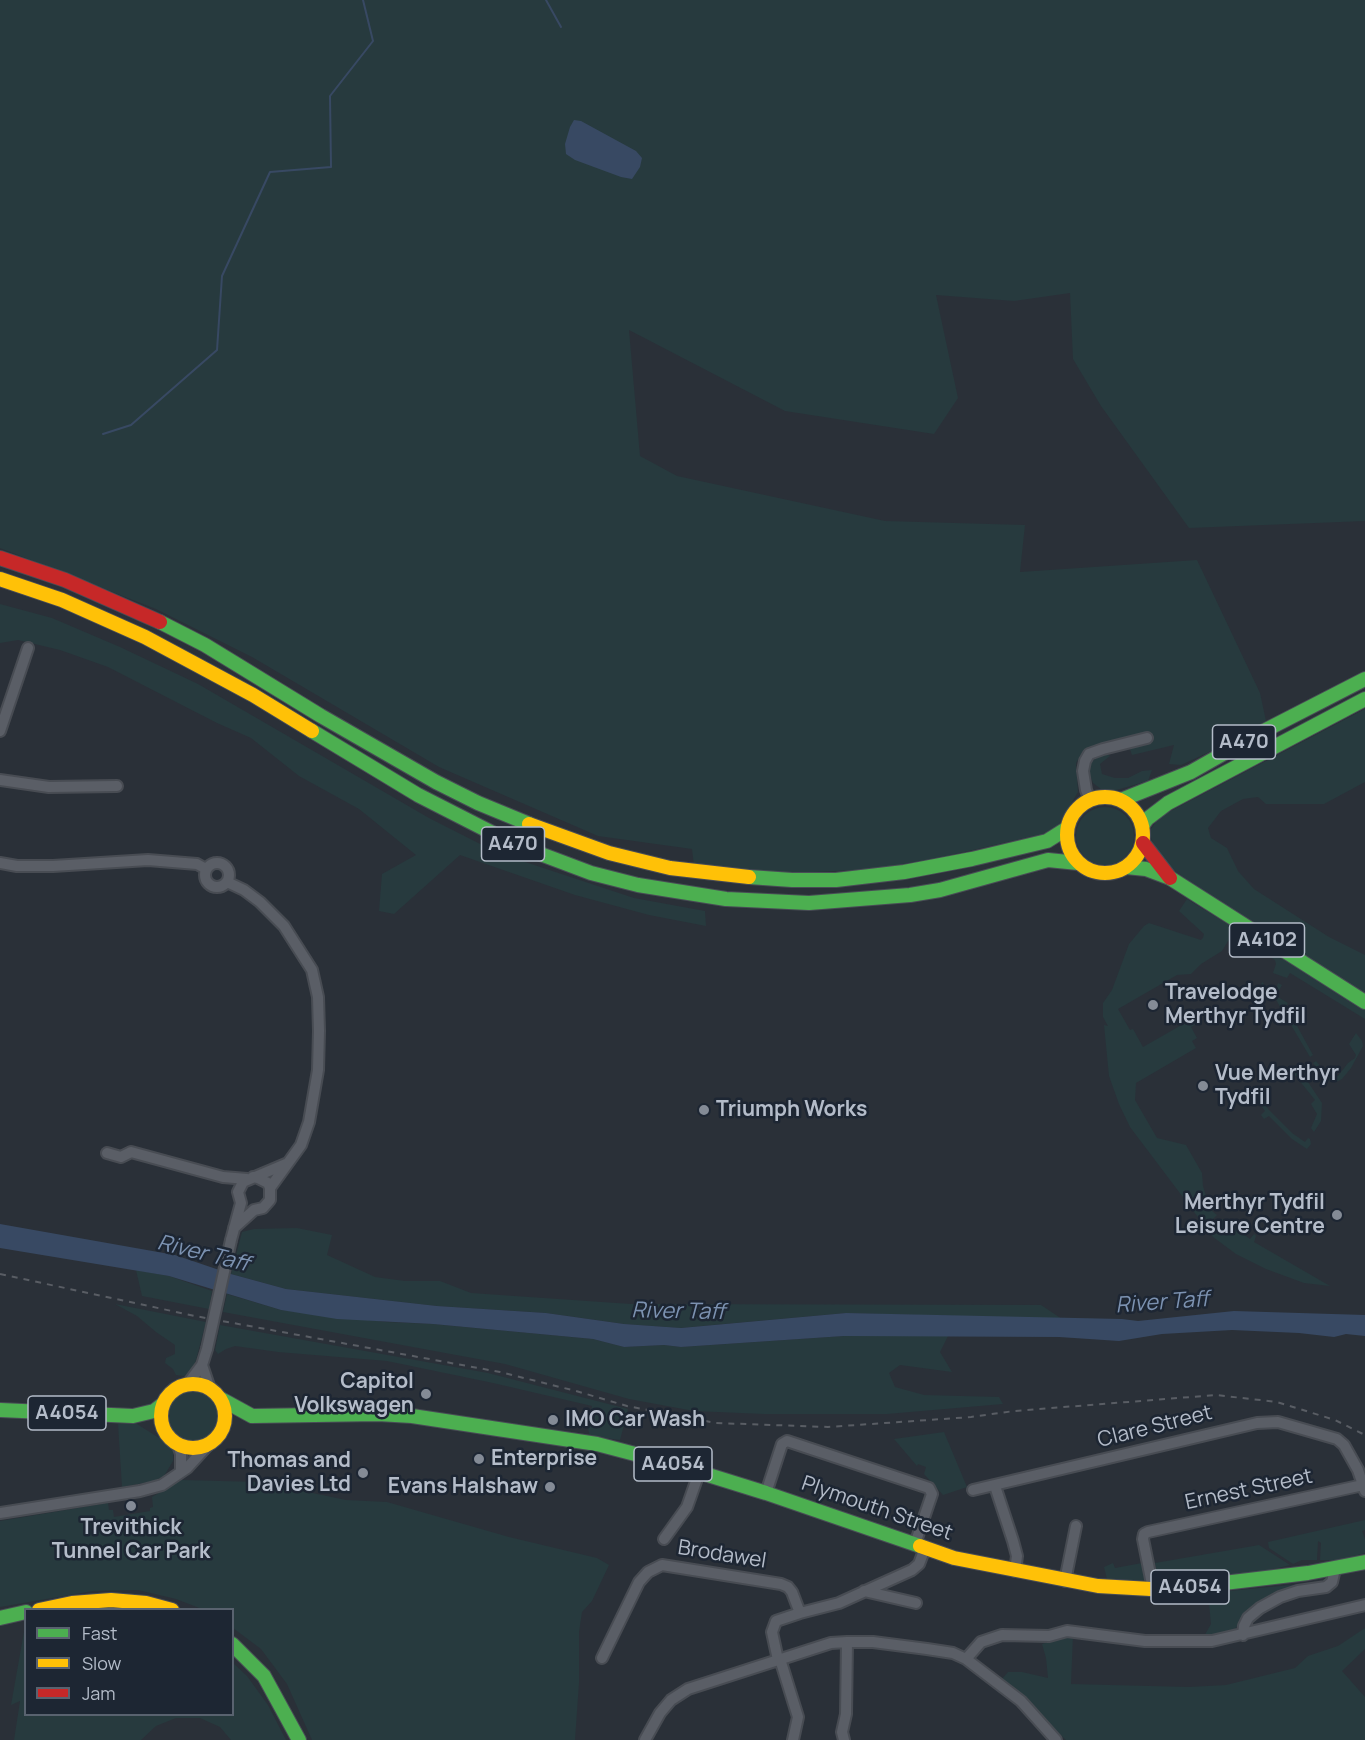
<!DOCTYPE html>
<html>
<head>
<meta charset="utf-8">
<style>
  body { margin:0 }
  #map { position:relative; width:1365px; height:1740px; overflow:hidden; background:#2a3038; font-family:Manrope,sans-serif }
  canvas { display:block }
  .legend { position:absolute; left:24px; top:1608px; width:210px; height:108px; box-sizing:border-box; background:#1d2633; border:2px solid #59626f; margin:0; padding:8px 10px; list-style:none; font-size:18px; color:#b4bcc9 }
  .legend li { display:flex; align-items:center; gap:12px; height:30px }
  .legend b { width:30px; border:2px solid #59626f }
</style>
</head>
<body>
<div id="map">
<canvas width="1365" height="1740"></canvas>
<ul class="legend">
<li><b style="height:8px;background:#4caf50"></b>Fast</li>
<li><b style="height:8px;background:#ffc107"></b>Slow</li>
<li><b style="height:8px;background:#c62828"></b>Jam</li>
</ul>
</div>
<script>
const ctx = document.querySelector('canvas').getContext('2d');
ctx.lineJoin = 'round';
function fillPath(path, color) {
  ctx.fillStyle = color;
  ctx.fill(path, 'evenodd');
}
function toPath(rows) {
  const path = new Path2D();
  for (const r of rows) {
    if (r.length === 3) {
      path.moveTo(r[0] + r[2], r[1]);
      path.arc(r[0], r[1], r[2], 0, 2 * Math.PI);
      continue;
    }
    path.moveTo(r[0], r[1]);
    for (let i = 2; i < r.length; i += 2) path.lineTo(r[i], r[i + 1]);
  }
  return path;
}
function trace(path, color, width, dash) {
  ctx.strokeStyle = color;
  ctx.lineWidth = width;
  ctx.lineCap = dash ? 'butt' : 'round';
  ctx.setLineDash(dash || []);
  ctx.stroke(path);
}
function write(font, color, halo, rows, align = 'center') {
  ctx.font = font + ' Manrope,sans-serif';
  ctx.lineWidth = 5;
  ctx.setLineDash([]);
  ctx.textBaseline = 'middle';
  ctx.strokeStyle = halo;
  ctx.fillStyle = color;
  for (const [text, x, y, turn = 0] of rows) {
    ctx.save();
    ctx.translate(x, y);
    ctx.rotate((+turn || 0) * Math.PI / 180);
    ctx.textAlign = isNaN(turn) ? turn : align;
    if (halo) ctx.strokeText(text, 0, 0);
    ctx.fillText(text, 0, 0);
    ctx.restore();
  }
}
fillPath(toPath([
  [0,0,1365,0,1365,521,1189,528,1101,406,1073,359,1070,293,1014,301,936,295,958,398,934,434,785,411,629,330,640,456,677,476,885,521,1025,525,1020,572,1197,560,1260,693,1266,721,1235,740,1181,765,1169,764,1174,745,1132,755,1127,740,1091,748,1082,753,1076,763,1078,792,1058,826,1051,832,934,859,873,869,795,873,694,865,692,849,598,836,439,767,252,657,156,609,0,548],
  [0,604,52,618,120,647,198,684,429,818,498,853,634,898,705,911,706,926,649,915,575,895,460,855,394,914,379,911,382,874,416,855,359,809,299,776,251,738,217,723,108,667,60,650,18,640,0,643],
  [1365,709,1365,782,1324,804,1266,804,1258,797,1243,799,1221,811,1208,828,1211,838,1227,848,1238,871,1254,889,1329,937,1365,955,1365,995,1179,875,1161,857,1154,847,1151,837,1151,829,1156,822,1165,814],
  [1106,753,1110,756,1100,764,1102,774,1115,778,1128,778,1142,771,1152,770,1148,781,1113,791,1101,789,1093,783,1089,772,1090,764,1098,756],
  [1105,836,29],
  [1187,899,1365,1008,1365,1019,1290,973,1287,978,1273,973,1276,964,1275,960,1238,936,1233,936,1228,941,1222,951,1201,964,1191,974,1177,975,1118,1009,1130,1030,1133,1029,1143,1047,1192,1019,1190,1013,1196,1024,1191,1027,1197,1038,1192,1041,1196,1048,1136,1083,1135,1100,1157,1138,1186,1145,1202,1173,1203,1186,1207,1199,1216,1207,1212,1211,1217,1215,1213,1219,1215,1223,1222,1219,1250,1239,1254,1234,1256,1236,1254,1242,1330,1286,1304,1283,1266,1269,1236,1254,1213,1237,1130,1127,1119,1104,1109,1076,1104,1025,1108,1026,1103,1017,1103,1003,1112,990,1129,944,1144,926,1149,923,1201,940,1203,938,1204,934,1179,911],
  [1263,982,1264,985,1276,989,1278,983,1282,985,1276,996,1288,1003,1285,1008,1290,1011,1288,1014,1291,1015,1313,1055,1310,1057,1275,998,1262,988,1261,984],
  [1356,1033,1362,1041,1363,1046,1351,1068,1342,1079,1336,1082,1325,1079,1313,1063,1316,1061,1329,1076,1338,1076,1348,1063,1355,1058,1356,1055,1349,1044],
  [1300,1070,1322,1103,1321,1121,1314,1132,1311,1128,1317,1114,1311,1104,1315,1100,1294,1074],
  [1258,1095,1269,1110,1292,1133,1305,1142,1308,1138,1310,1139,1311,1144,1307,1149,1292,1139,1269,1116,1264,1119,1261,1115,1265,1111,1255,1097],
  [297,1228,332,1235,327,1255,375,1277,405,1281,440,1281,471,1293,631,1304,1041,1305,1062,1319,846,1313,680,1328,624,1324,546,1313,437,1306,286,1289,231,1274,242,1232,254,1229],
  [136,1270,169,1276,212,1291,209,1309,142,1296],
  [227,1294,281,1310,386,1322,433,1324,593,1339,624,1347,664,1345,681,1347,844,1336,948,1336,940,1352,952,1372,900,1365,889,1373,895,1387,924,1395,999,1397,1003,1404,887,1414,764,1414,694,1411,629,1399,505,1364,223,1312],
  [115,1304,206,1322,193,1371,184,1376,176,1375,173,1369,165,1363,166,1358,175,1354,175,1345,156,1332,137,1316],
  [220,1325,488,1373,628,1409,627,1414,620,1440,590,1436,588,1429,592,1406,493,1383,387,1361,278,1352,235,1346,226,1349,218,1354,215,1350],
  [193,1416,25],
  [118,1424,137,1424,167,1443,173,1450,173,1461,164,1476,154,1481,122,1487],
  [944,1432,967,1487,943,1495,924,1474,926,1467,918,1464,917,1466,894,1439],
  [181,1480,260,1482,346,1500,387,1502,509,1537,597,1558,609,1565,592,1601,582,1612,579,1632,579,1683,575,1740,312,1740,287,1684,261,1649,233,1628,232,1610,202,1609,176,1599,138,1590,93,1591,0,1607,0,1521,108,1503,109,1510,113,1510,114,1517,150,1511,150,1508,153,1507,152,1497],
  [1365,1520,1365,1530,1362,1531,1365,1539,1365,1553,1340,1560,1320,1560,1321,1543,1318,1541,1317,1560,1302,1560,1293,1564,1269,1548,1268,1542],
  [1259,1545,1290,1565,1266,1571,1192,1580,1158,1580,1155,1563],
  [1113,1563,1115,1568,1142,1563,1145,1581,1107,1579,1104,1567],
  [1323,1582,1325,1582,1248,1614,1232,1632,1203,1638,1211,1624,1208,1593],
  [25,1626,26,1714,232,1714,233,1663,247,1676,268,1705,286,1740,231,1740,220,1727,200,1718,176,1718,156,1726,141,1740,14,1740,20,1701,11,1705],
  [1365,1628,1365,1649,1342,1671,1365,1697,1365,1740,1066,1740,1002,1679,1008,1672,1022,1672,1048,1678,1046,1658,1042,1644,1073,1635,1071,1684,1189,1687,1226,1685,1295,1668,1308,1656,1338,1646]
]), '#273a3e');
fillPath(toPath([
  [574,120,581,121,636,151,642,158,640,167,632,179,621,177,575,160,566,154,565,144,570,127],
  [0,1224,175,1255,231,1274,286,1289,437,1306,546,1313,624,1324,681,1328,846,1313,1122,1319,1138,1321,1234,1311,1365,1315,1365,1336,1346,1334,1334,1337,1299,1333,1232,1330,1162,1334,1119,1341,1059,1337,844,1336,681,1347,664,1345,624,1347,593,1339,433,1324,337,1319,281,1310,169,1276,0,1248]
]), '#384963');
trace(toPath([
  [546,0,561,27],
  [103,434,131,425,217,350,222,276,270,172,331,167,330,96,373,41,363,0]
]), '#384963', 2);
const street = toPath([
  [0,731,28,648],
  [0,780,49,787,117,786],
  [1090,800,1086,790,1083,771,1085,761,1089,754,1103,749,1147,738],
  [217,875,12],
  [0,863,17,866,53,866,148,860,197,864,206,869],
  [227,882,244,890,260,902,284,926,312,970,318,997,319,1031,318,1070,309,1122,301,1145,270,1188],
  [107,1153,121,1157,131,1152,223,1177,247,1179],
  [234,1228,254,1210,263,1208,270,1200,270,1188,268,1183,258,1178,253,1177],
  [231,1240,241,1203,238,1192,243,1182,288,1163],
  [202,1365,210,1389],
  [187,1385,202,1365,207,1349],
  [178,1445,181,1454,181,1470],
  [995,1486,1013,1541,1017,1556,1015,1571],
  [973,1490,1257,1423,1278,1422,1337,1439,1344,1445,1358,1470,1365,1491],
  [766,1493,782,1444,787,1441,929,1488,932,1494,915,1544],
  [0,1513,140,1491,162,1485,187,1468,209,1444],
  [664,1539,687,1507,699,1473],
  [1065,1581,1076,1526],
  [1153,1589,1143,1539,1144,1534,1148,1532,1363,1485],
  [864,1591,916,1603],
  [1243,1635,1244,1626,1248,1618,1260,1608,1280,1597,1298,1591,1326,1587,1332,1582,1335,1569],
  [602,1658,639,1582,648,1572,662,1565,781,1584,788,1587,792,1592,800,1613],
  [780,1659,798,1717,793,1740],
  [966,1659,981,1642,1002,1635,1049,1636,1067,1631,1145,1641,1212,1641,1365,1605],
  [778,1660,772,1632,776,1621,800,1613,839,1603,912,1570,919,1564,925,1548],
  [645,1740,660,1713,671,1700,688,1689,831,1643,847,1642,873,1642,927,1649,953,1653,966,1659,1021,1701,1056,1740],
  [844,1740,842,1732,846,1714,847,1642]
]);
const fast = toPath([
  [160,622,205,645,321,716,436,782,478,803,529,824],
  [312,731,418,795,514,844,591,873,638,885,726,899,809,903,910,895,940,890,1048,860,1078,863],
  [1121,800,1191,772,1256,735,1365,679],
  [1142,826,1147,819,1168,803,1365,699],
  [1126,867,1146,869,1170,878,1365,1002],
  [749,877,792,880,836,880,904,872,972,859,1047,841,1066,829],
  [221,1399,252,1416,378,1414,412,1416,597,1444,673,1464,766,1493,920,1546],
  [0,1410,133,1416,154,1411,163,1404],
  [1151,1589,1190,1587,1308,1573,1365,1562],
  [0,1618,26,1612],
  [232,1644,264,1676,299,1740]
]);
const slow = toPath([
  [0,579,62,600,145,637,253,695,312,731],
  [1105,835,38],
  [529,824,609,853,670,868,749,877],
  [193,1416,32],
  [920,1546,954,1558,1098,1586,1151,1589],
  [39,1610,72,1603,111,1600,146,1603,172,1610]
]);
const jam = toPath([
  [0,558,65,580,160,622],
  [1143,843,1170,878]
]);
trace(street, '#484c53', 14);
trace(fast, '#484c55', 16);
trace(slow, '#484c55', 16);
trace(jam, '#484c55', 16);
trace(street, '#5a5e66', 10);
trace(fast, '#4caf50', 14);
trace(slow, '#ffc107', 14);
trace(jam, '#c62828', 14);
trace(toPath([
  [0,1274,195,1316,500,1372,576,1391,627,1406,716,1423,828,1427,971,1417,1014,1411,1216,1395,1277,1402,1335,1420,1365,1435]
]), '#595d64', 2, [6, 6]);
const streetBridge = toPath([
  [207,1349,231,1240]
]);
trace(streetBridge, '#484c53', 14, []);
trace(streetBridge, '#5a5e66', 10);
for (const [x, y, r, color] of [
  [1153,1005,6,"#848b96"],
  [1203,1086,6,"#848b96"],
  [704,1110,6,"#848b96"],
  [1337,1215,6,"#848b96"],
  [426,1394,6,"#848b96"],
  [553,1420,6,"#848b96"],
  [479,1459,6,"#848b96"],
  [363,1473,6,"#848b96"],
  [550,1487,6,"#848b96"],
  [131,1506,6,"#848b96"]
]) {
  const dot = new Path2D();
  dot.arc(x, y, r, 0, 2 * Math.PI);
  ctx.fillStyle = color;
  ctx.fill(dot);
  trace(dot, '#1d2633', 2);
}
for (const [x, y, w] of [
  [1244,742,63],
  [513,844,63],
  [1267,940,75],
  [67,1413,78],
  [673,1464,78],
  [1190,1587,78]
]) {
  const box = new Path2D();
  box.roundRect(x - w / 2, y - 17, w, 34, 4.5);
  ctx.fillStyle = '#1d2633';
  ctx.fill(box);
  trace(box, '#b4bcc9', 1.5);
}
write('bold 20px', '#b4bcc9', null, [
  ["A470",1244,742],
  ["A470",513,844],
  ["A4102",1267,940],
  ["A4054",67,1413],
  ["A4054",673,1464],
  ["A4054",1190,1587]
]);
write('bold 21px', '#b4bcc9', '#1d2633', [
  ["Travelodge",1165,993],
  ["Merthyr Tydfil",1165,1017],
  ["Vue Merthyr",1215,1074],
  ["Tydfil",1215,1098],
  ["Triumph Works",716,1110],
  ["Merthyr Tydfil",1325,1203,"right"],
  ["Leisure Centre",1325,1227,"right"],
  ["Capitol",414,1382,"right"],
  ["Volkswagen",414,1406,"right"],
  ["IMO Car Wash",565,1420],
  ["Enterprise",491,1459],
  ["Thomas and",351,1461,"right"],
  ["Davies Ltd",351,1485,"right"],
  ["Evans Halshaw",538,1487,"right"],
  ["Trevithick",131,1528,"center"],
  ["Tunnel Car Park",131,1552,"center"]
], 'left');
write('21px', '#b4bcc9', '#1d2633', [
  ["Clare Street",1155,1427,-14],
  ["Ernest Street",1249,1490,-12],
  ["Plymouth Street",877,1509,19],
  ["Brodawel",722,1555,9]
]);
write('italic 22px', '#7c92b1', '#1d2633', [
  ["River Taff",203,1254,14],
  ["River Taff",1162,1303,-4],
  ["River Taff",678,1312,1]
]);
</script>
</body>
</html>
